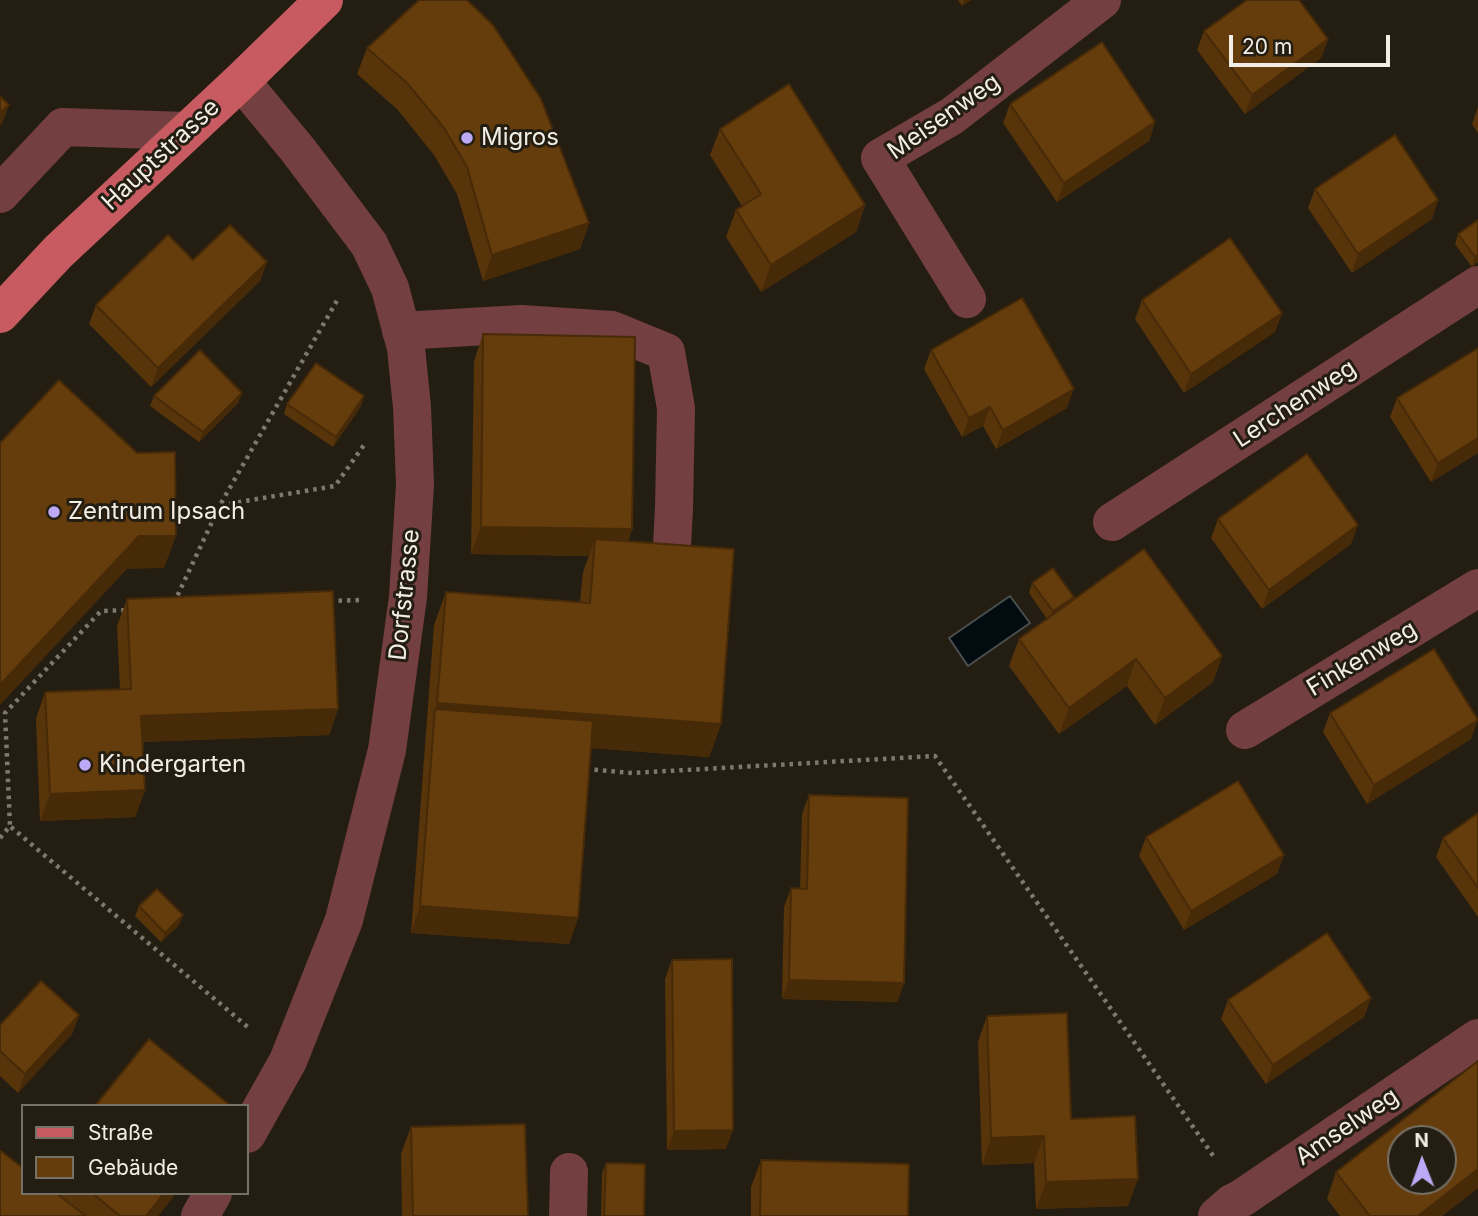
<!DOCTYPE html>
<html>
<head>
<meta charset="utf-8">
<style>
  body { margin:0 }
  #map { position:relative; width:1478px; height:1216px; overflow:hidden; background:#241e12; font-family:Inter,sans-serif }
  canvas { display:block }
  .legend { position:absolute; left:21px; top:1104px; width:228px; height:91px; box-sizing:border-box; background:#241e12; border:2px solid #767166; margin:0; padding:9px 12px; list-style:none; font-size:21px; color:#f2ede5 }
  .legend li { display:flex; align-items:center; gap:14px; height:35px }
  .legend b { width:35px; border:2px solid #767166 }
  .north { position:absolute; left:1387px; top:1125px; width:70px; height:70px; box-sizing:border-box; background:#241e12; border:2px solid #767166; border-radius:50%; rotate:359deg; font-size:19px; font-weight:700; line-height:28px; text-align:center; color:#f2ede5 }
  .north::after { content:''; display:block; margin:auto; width:24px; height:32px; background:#bda9f5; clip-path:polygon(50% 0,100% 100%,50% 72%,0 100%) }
  .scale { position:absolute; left:1229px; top:35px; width:161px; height:32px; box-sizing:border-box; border:4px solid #f2ede5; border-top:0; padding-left:9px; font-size:21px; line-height:24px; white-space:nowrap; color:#f2ede5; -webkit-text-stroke:5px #241e12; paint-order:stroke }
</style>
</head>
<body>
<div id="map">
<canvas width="1478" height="1216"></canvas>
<ul class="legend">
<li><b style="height:9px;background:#c75b61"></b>Straße</li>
<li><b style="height:19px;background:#653c0c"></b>Gebäude</li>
</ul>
<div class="north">N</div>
<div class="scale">20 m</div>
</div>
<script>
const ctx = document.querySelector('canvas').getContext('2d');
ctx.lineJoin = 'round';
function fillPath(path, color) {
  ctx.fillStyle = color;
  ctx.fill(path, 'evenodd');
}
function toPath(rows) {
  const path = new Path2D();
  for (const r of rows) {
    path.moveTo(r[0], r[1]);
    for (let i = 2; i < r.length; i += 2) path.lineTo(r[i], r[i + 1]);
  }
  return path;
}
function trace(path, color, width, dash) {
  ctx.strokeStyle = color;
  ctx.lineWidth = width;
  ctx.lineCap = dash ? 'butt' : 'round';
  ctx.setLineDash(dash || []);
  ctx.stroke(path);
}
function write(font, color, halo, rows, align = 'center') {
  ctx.font = font + ' Inter,sans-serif';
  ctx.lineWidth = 6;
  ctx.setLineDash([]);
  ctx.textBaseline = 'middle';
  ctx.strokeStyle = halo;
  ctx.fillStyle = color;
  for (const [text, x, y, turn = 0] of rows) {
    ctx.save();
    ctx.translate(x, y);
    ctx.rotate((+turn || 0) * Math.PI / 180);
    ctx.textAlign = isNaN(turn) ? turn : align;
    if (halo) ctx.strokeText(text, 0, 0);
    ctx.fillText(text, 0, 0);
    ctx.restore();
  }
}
const water = toPath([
  [1010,596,1030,623,968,666,949,638,1010,596]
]);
fillPath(water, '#020b0f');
trace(water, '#4a4f4f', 2);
trace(toPath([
  [221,505,335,486,364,445],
  [330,601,360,600],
  [174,603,220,505,339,297],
  [586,769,632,773,935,756,1214,1157],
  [11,827,250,1029],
  [0,838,10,826,5,713,101,611,129,610]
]), '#7e786e', 4.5, [3.5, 5]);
trace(toPath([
  [241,81,298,150,369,244,390,288,406,348,412,407,415,484,408,597,387,750,344,920,288,1061,247,1134],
  [0,194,63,127,186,131],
  [967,299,880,158,952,116,1102,0],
  [401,331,521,324,612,330,666,352,676,408,674,508,671,566],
  [1112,522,1478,285],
  [1245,730,1478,588],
  [200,1216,213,1193],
  [568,1216,569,1172],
  [1217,1216,1232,1203,1242,1198,1478,1038]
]), '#743f41', 38);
trace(toPath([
  [0,314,58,252,241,81,324,0]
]), '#c75b61', 38);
fillPath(toPath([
  [958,0,971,0,962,6],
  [1204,31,1328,39,1321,58,1245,114,1197,50],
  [367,48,589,223,580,249,483,281,457,194,434,155,397,109,357,74],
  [1010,104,1155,122,1149,141,1057,202,1003,123],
  [1478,107,1478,133,1472,124],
  [720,129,865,205,856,232,761,292,726,237,736,210,742,206,710,155],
  [1315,189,1438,200,1432,219,1352,273,1308,208],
  [1478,220,1478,262,1472,267,1455,244,1458,234],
  [193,260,267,262,260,281,151,387,89,324,96,305],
  [1142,300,1282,313,1275,332,1184,393,1135,319],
  [483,334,632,529,628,542,721,724,709,757,591,748,578,918,569,944,411,933,434,625,446,592,580,602,583,572,589,556,471,554,474,361],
  [1478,348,1478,453,1431,482,1390,417,1397,398],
  [931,350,1067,408,996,449,983,426,962,437,924,369],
  [242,393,238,403,199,442,150,406,154,396],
  [364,396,361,406,333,447,284,414,287,404],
  [1218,519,1351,544,1262,609,1211,538],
  [1032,583,1072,601,1222,656,1213,682,1155,725,1127,686,1059,734,1009,666,1019,639,1047,619,1029,593],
  [127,599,338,709,329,735,143,742,145,790,135,817,40,821,36,719,45,692,120,689,117,626],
  [1330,713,1471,739,1367,804,1323,732],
  [809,795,904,983,897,1002,782,999,784,907,791,888,800,889,802,814],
  [1478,813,1478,917,1436,857,1443,838],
  [1146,837,1284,855,1277,874,1184,930,1139,856],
  [139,906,183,915,179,925,161,942,135,916],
  [672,960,726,1149,667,1150,665,979],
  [1371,998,1364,1017,1266,1084,1221,1019,1228,1000],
  [79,1015,72,1034,18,1093,0,1076,0,1025],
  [987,1016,1071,1119,1128,1206,1036,1209,1034,1163,982,1165,978,1042],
  [411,1127,528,1216,402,1216,401,1154],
  [761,1160,908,1216,751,1216,751,1187],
  [606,1163,644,1216,601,1216,602,1173],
  [1336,1172,1478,1188,1442,1216,1340,1216,1327,1199],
  [23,1193,176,1193,158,1216,0,1216]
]), '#57340a');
fillPath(toPath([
  [964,0,971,0,962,6],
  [1328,39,1321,58,1245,114,1252,95],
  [9,105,2,124,0,125,0,113],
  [1155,122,1149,141,1057,202,1064,183],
  [1438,200,1432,219,1352,273,1358,254],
  [865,205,856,232,761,292,771,265],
  [589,223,580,249,483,281,492,255],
  [1478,255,1478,262,1472,267,1475,257],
  [267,262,260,281,151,387,158,368],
  [1282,313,1275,332,1184,393,1191,374],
  [1074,389,1067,408,996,449,1003,430],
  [242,393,238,403,199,442,203,432],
  [364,396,361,406,333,447,336,437],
  [990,407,983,426,962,437,969,418],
  [1478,438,1478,453,1431,482,1438,463],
  [1358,525,1351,544,1262,609,1269,590],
  [481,527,632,529,622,556,595,539,589,556,471,554],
  [139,536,176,536,164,568,127,569,0,705,0,685],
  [1074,597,1070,607,1049,621,1053,611],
  [1222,656,1213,682,1155,725,1165,698],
  [1136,659,1127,686,1059,734,1069,708],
  [437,703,721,724,709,757,433,736,435,709],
  [338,709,329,735,132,742,141,716],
  [1478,720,1471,739,1367,804,1374,785],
  [145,790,135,817,40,821,50,794],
  [1284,855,1277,874,1184,930,1191,911],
  [420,906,578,918,569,944,411,933],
  [183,915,179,925,161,942,165,933],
  [789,980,904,983,897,1002,782,999],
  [1371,998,1364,1017,1266,1084,1273,1065],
  [79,1015,72,1034,18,1093,25,1074],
  [733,1130,726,1149,667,1150,674,1131],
  [1044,1136,1034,1163,982,1165,991,1138],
  [1478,1169,1478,1188,1442,1216,1418,1216],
  [1138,1179,1128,1206,1036,1209,1046,1182],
  [164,1193,176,1193,158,1216,146,1216]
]), '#472a08');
const building = toPath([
  [419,0,467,0,493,25,541,99,589,223,492,255,467,167,444,128,407,83,367,48,419,0],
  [1247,0,1299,0,1328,39,1252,95,1204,31,1247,0],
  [1102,42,1155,122,1064,183,1010,104,1102,42],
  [789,84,865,205,771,265,736,210,761,194,720,129,789,84],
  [0,96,9,105,0,113,0,96],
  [1395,135,1438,200,1358,254,1315,189,1395,135],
  [1478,220,1478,255,1475,257,1458,234,1478,220],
  [230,225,267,262,158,368,96,305,168,235,193,260,230,225],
  [1230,238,1282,313,1191,374,1142,300,1230,238],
  [1022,298,1074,389,1003,430,990,407,969,418,931,350,1022,298],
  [483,334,635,337,632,529,481,527,483,334],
  [1478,348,1478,438,1438,463,1397,398,1478,348],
  [200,350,242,393,203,432,154,396,200,350],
  [316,363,364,396,336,437,287,404,316,363],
  [59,380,137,453,175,452,176,536,139,536,0,685,0,443,59,380],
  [1307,454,1358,525,1269,590,1218,519,1307,454],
  [595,539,734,549,721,724,437,703,446,592,590,603,595,539],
  [1144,549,1222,656,1165,698,1136,659,1069,708,1019,639,1144,549],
  [1053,568,1074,597,1053,611,1032,583,1053,568],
  [333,591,338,709,141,716,145,790,50,794,45,692,131,689,127,599,333,591],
  [1434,649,1478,720,1374,785,1330,713,1434,649],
  [435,709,593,721,578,918,420,906,435,709],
  [1238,781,1284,855,1191,911,1146,837,1238,781],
  [809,795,908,798,904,983,789,980,791,888,807,889,809,795],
  [1478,813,1478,888,1443,838,1478,813],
  [157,889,183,915,165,933,139,906,157,889],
  [1327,933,1371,998,1273,1065,1228,1000,1327,933],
  [732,959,733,1130,674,1131,672,960,732,959],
  [41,981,79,1015,25,1074,0,1051,0,1025,41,981],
  [1067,1013,1071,1119,1135,1116,1138,1179,1046,1182,1044,1136,991,1138,987,1016,1067,1013],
  [149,1039,231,1106,95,1106,149,1039],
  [1478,1061,1478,1169,1418,1216,1370,1216,1336,1172,1478,1061],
  [1401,1139,1443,1139,1443,1181,1401,1181,1401,1139],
  [525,1124,528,1216,413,1216,411,1127,525,1124],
  [1,1151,23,1168,23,1193,56,1193,86,1216,0,1216,0,1153,1,1151],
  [761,1160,909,1164,908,1216,760,1216,761,1160],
  [606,1163,645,1164,644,1216,604,1216,606,1163],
  [92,1193,164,1193,146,1216,120,1216,92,1193]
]);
fillPath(building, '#653c0c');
trace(building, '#472a08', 2);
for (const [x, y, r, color] of [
  [467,138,7,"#bda9f5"],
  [54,512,7,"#bda9f5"],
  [85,765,7,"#bda9f5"]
]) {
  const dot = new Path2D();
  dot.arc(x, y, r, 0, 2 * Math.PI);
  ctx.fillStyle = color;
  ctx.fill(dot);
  trace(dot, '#241e12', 2.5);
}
write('24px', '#f2ede5', '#241e12', [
  ["Meisenweg",944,117,-35],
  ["Hauptstrasse",161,155,-43],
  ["Lerchenweg",1295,404,-33],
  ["Dorfstrasse",405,595,-84],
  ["Finkenweg",1362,659,-31],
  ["Amselweg",1347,1127,-34]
]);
write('24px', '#f2ede5', '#241e12', [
  ["Migros",481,138],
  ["Zentrum Ipsach",68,512],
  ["Kindergarten",99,765]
], 'left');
</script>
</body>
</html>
